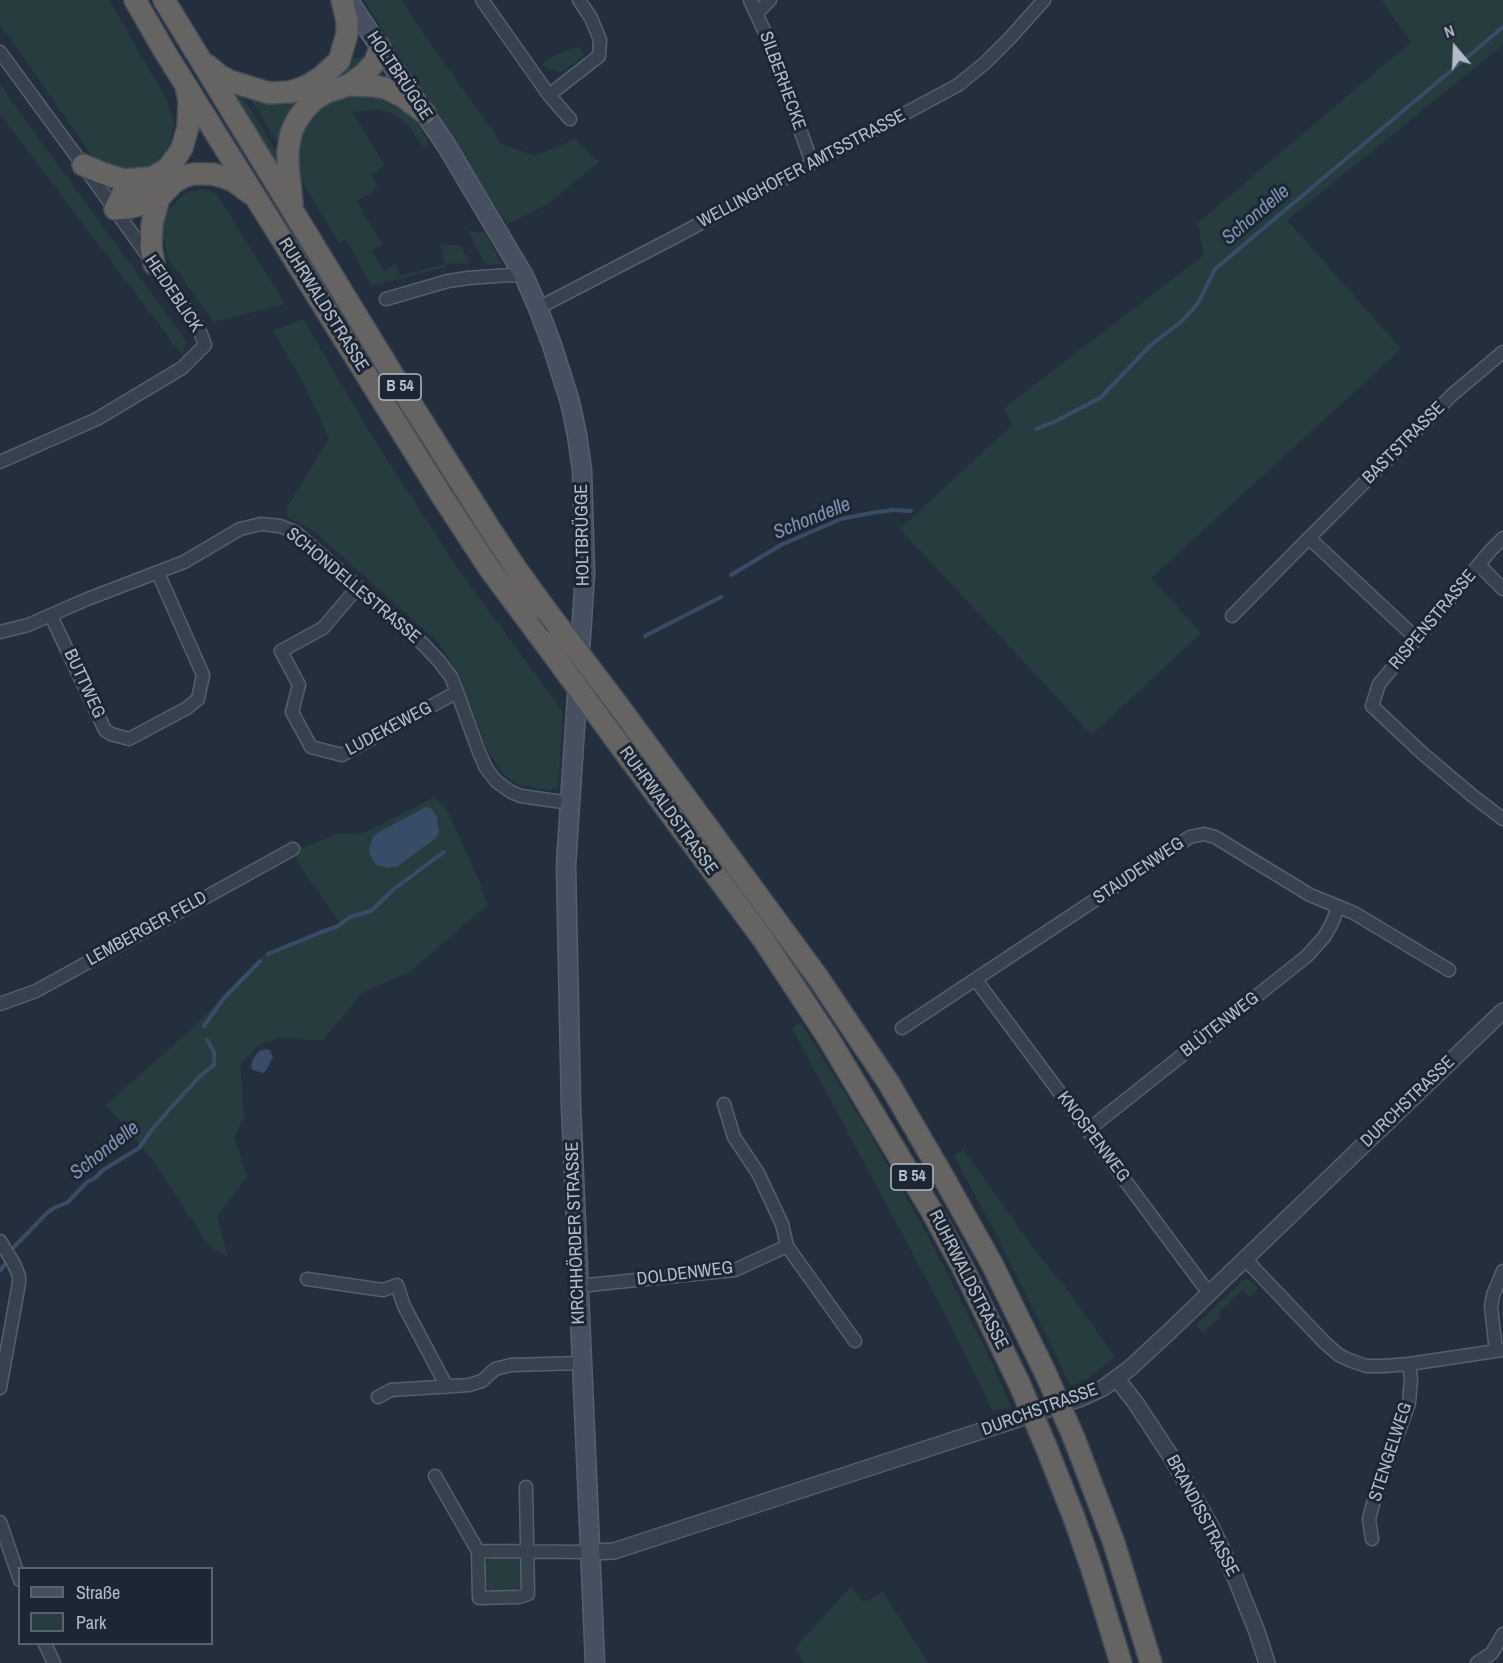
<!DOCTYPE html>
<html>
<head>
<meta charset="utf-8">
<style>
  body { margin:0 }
  #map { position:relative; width:1503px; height:1663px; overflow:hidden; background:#242f3e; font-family:"Archivo Narrow",sans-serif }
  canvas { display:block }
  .legend { position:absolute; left:18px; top:1567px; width:195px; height:78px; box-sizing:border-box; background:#1d2633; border:2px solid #59626f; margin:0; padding:8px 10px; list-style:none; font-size:18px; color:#b4bcc9 }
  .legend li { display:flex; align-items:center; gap:12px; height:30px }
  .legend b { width:30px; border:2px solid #59626f }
  .north { position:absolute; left:1425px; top:18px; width:60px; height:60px; -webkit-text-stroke:4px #1d2633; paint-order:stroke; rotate:341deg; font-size:16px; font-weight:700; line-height:24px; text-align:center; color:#b4bcc9 }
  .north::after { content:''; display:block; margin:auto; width:21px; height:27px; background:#b4bcc9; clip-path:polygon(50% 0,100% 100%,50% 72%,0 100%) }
</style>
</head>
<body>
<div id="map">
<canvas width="1503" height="1663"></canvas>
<ul class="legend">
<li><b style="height:8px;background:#465061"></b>Straße</li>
<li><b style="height:16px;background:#263c3f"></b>Park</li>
</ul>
<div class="north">N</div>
</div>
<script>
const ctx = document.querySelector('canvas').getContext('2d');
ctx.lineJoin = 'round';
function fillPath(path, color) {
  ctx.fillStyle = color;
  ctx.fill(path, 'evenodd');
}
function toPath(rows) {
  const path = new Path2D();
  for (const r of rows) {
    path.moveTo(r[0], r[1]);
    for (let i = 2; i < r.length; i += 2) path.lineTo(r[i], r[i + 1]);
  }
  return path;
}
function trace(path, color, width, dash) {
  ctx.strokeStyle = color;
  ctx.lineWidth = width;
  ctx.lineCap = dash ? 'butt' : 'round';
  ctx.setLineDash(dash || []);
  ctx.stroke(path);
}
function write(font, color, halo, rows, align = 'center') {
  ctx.font = font + ' "Archivo Narrow",sans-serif';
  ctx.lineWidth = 6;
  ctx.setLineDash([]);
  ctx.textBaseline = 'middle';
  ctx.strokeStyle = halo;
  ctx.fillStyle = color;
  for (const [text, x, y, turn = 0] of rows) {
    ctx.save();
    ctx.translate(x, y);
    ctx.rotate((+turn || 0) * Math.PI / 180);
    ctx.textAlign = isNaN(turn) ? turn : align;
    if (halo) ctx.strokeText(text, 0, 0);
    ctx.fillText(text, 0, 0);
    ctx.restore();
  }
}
fillPath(toPath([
  [0,0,109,0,167,100,174,122,170,145,156,164,136,170,101,168,0,24],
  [364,0,401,0,432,46,502,144,535,156,575,139,599,162,545,206,507,224],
  [1381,0,1503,0,1503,45,1287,220,1401,349,1151,578,1201,633,1092,735,900,529,1012,425,1004,408,1204,255,1198,223,1411,42],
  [579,46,584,55,561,73,541,65,555,55],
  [367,56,349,77,281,148,248,95,341,65,354,58],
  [0,85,187,342,182,355,0,114],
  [239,91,281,159,278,161,275,160,235,95,236,92],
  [369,94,403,110,417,122,427,139,428,144,423,147,408,125,394,114,376,109,352,112,385,165,370,175,378,188,357,201,363,210,362,212,383,244,371,251,384,271,396,264,400,276,445,264,441,244,461,246,470,263,446,264,447,267,371,286,346,239,339,243,297,173,297,143,315,112,341,96],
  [202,189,216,193,285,304,214,322,168,258,162,230,169,210,184,193],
  [468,231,485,233,502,264,488,265,484,262],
  [303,319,373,438,458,569,563,712,558,787,549,790,520,785,506,777,490,755,457,673,439,643,314,531,287,517,286,509,329,438,302,380,273,331],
  [433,798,445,806,479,881,487,905,411,971,362,993,323,1040,307,1040,282,1037,259,1045,240,1065,244,1117,234,1138,247,1177,217,1216,228,1257,209,1246,153,1160,106,1105,196,1025,265,954,340,923,296,860,299,849,337,834,356,834,369,831],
  [800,1022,867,1129,927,1234,988,1354,1011,1407,993,1411,944,1312,792,1028],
  [963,1149,1033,1248,1066,1288,1115,1357,1088,1378,1071,1386,994,1230,954,1156],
  [1243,1280,1251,1280,1258,1288,1250,1297,1242,1290,1218,1313,1221,1317,1203,1333,1196,1325],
  [514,1556,522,1563,523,1580,521,1586,513,1593,492,1592,484,1583,485,1567,487,1562,491,1558,495,1557],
  [851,1587,863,1602,883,1592,928,1663,805,1663,795,1648]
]), '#263c3f');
fillPath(toPath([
  [426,807,431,808,437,817,439,832,436,838,398,866,389,868,376,865,370,855,369,849,373,836,381,831],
  [267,1049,270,1050,273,1057,267,1069,263,1073,253,1070,251,1067,253,1059,259,1051]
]), '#394c67');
trace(toPath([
  [1036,429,1054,422,1100,398,1151,345,1182,321,1193,309,1199,301,1215,269,1503,27],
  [731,575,781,545,841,519,871,513,893,510,911,511],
  [645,636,721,597],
  [268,954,319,933,338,926,350,917,371,911,394,889,444,852],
  [204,1026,224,998,260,961],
  [14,1247,48,1212,54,1208,68,1202,87,1182,95,1178,103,1170,139,1148,151,1131,167,1112,200,1076,214,1065,214,1052,207,1040],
  [0,1271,5,1264]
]), '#394c67', 4);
const minor = toPath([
  [482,0,549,95,570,119],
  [750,0,767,37,812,163],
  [757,13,770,0],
  [0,52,83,165,198,326,205,345,182,368,97,419,0,462],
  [549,95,599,56,600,40,591,18,579,0],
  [386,299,448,281,468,278,510,275,524,276],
  [538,308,673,238,958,85,985,63,1010,38,1044,0],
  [1503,538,1490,551,1379,684,1372,706,1422,753,1474,797,1503,819],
  [1479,565,1503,589],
  [358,587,323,628,281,651,299,685,292,712,311,747,342,755,457,692],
  [51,616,105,730,111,734,129,739,187,708,198,699,203,675,158,573],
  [1232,616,1309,538],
  [0,632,28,625,85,600,184,562,240,529,261,524,280,526,295,532,423,644,439,661,451,677,457,692,479,752,486,768,496,781,511,792,521,796,570,803],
  [1416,638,1309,538,1453,394,1503,352],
  [976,980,1202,1284,1210,1293],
  [0,1004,36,991,293,849],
  [902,1028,1190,837,1204,834,1215,837,1310,895,1354,913,1449,970],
  [724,1104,734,1137,758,1173,782,1224,787,1246,855,1341],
  [1088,1130,1307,956,1324,937,1332,923,1338,907],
  [0,1241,14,1264,19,1276,19,1283,0,1388],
  [1245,1259,1325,1343,1339,1355,1349,1360,1366,1366,1384,1366,1409,1364,1503,1350],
  [307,1279,383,1290,397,1285,404,1306,447,1387],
  [578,1286,735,1270,787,1246],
  [1496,1351,1491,1307,1493,1295,1503,1271],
  [378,1397,391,1390,469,1385,482,1381,495,1369,511,1365,582,1363],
  [435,1476,478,1551,589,1552],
  [0,1522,20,1580],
  [1372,1539,1369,1519,1374,1500,1409,1403,1411,1379,1409,1364],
  [478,1551,479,1598,519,1597,528,1594,526,1487],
  [45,1644,54,1663],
  [1477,1663,1492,1653,1503,1634]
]);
const tertiary = toPath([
  [1117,1379,1135,1402,1170,1455,1211,1527,1235,1577,1257,1632,1267,1663],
  [589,1552,614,1551,1079,1399,1103,1388,1129,1369,1169,1332,1503,1011]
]);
const secondary = toPath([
  [348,0,446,145,524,276,538,308,552,345,570,402,577,435,582,470,585,574,566,865,571,1107,595,1663]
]);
const trunk = toPath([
  [135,0,165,52,440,493,489,568,544,642],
  [164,0,393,375,490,529,517,570,546,610],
  [207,65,220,76,230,81,269,93,290,92,307,86,320,78,339,61,347,34,347,21,342,0],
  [349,85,365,73,375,62,380,47],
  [187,91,189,101,188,127,182,148,177,156,167,169,122,195,115,209,127,208,151,202,159,198,173,183,183,177,193,174,212,174,224,177,235,182,251,194],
  [83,165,102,173,124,180,147,178],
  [292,203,288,165,288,150,291,133,297,120,305,109,315,99,327,92,349,85,373,86,385,88,402,96,425,113],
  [154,264,151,247,152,224,159,198],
  [615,701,817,976,890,1085,945,1180,992,1264,1045,1372],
  [613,736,763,939,827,1036,931,1210,964,1270,1019,1383],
  [1074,1438,1114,1543,1151,1663],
  [1047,1449,1073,1515,1091,1566,1121,1663]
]);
trace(minor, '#565f6c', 15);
trace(tertiary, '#565f6c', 18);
trace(secondary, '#565f6c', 21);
trace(trunk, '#434c59', 24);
trace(minor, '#38414e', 12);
trace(tertiary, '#38414e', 15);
trace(secondary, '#465061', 18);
trace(trunk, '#656462', 21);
const trunkBridge = toPath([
  [546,610,615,701],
  [544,642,613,736],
  [1045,1372,1074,1438],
  [1019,1383,1047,1449]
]);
trace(trunkBridge, '#434c59', 24, []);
trace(trunkBridge, '#656462', 21);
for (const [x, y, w] of [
  [400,387,42],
  [912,1177,42]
]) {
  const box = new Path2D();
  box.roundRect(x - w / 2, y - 13, w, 26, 4.5);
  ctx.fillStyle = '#1d2633';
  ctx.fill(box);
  trace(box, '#b4bcc9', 1.5);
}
write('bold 16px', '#b4bcc9', null, [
  ["B 54",400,387],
  ["B 54",912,1177]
]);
write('18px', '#b4bcc9', '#1d2633', [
  ["HOLTBRÜGGE",399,76,56],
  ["SILBERHECKE",782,81,70],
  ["WELLINGHOFER AMTSSTRASSE",802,169,-28],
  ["HEIDEBLICK",173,294,56],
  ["RUHRWALDSTRASSE",323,305,58],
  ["BASTSTRASSE",1404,443,-45],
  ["HOLTBRÜGGE",583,535,-91],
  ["SCHONDELLESTRASSE",353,586,40],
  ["RISPENSTRASSE",1433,620,-50],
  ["BUTTWEG",84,684,65],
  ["LUDEKEWEG",389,729,-28],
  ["RUHRWALDSTRASSE",668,811,54],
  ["STAUDENWEG",1139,871,-34],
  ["LEMBERGER FELD",147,929,-29],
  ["BLÜTENWEG",1220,1025,-38],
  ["DURCHSTRASSE",1408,1102,-44],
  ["KNOSPENWEG",1093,1137,53],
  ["KIRCHHÖRDER STRASSE",576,1233,-92],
  ["DOLDENWEG",685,1274,-7],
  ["RUHRWALDSTRASSE",968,1280,63],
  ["DURCHSTRASSE",1040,1410,-20],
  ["STENGELWEG",1391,1452,-72],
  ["BRANDISSTRASSE",1202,1516,62]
]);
write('italic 20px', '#7c92b1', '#1d2633', [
  ["Schondelle",1256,215,-40],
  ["Schondelle",812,519,-22],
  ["Schondelle",105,1151,-38]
]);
</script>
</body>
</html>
